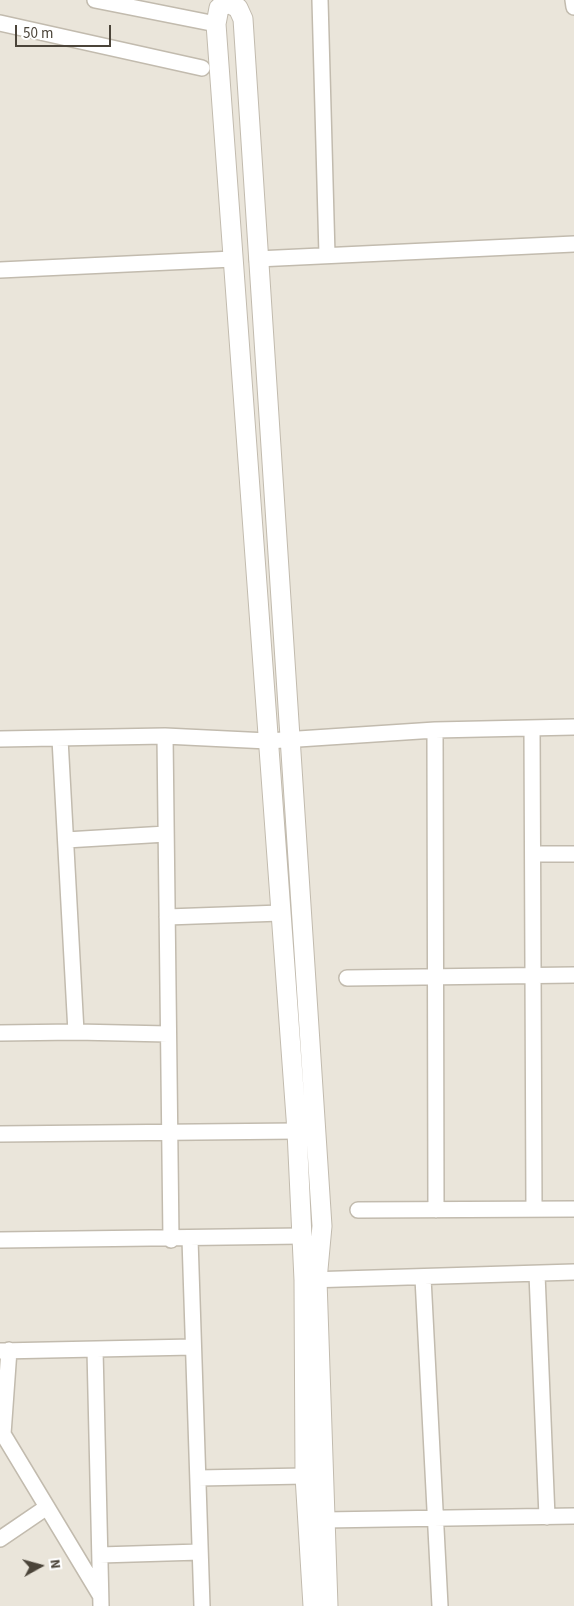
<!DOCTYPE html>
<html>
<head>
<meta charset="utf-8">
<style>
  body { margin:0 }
  #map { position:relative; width:574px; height:1606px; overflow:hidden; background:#f6f3ec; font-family:"Source Sans 3",sans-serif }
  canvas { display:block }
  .north { position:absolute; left:15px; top:1541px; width:50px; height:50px; -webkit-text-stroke:4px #fff; paint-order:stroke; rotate:83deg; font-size:14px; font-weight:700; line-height:20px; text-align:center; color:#4b4439 }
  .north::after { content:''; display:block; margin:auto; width:18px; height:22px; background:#4b4439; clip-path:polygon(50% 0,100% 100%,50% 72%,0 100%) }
  .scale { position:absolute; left:15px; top:25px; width:96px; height:22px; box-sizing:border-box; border:2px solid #4b4439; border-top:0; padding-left:6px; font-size:15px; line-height:18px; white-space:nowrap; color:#4b4439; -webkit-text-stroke:4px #fff; paint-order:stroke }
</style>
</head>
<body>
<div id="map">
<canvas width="574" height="1606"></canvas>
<div class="north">N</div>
<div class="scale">50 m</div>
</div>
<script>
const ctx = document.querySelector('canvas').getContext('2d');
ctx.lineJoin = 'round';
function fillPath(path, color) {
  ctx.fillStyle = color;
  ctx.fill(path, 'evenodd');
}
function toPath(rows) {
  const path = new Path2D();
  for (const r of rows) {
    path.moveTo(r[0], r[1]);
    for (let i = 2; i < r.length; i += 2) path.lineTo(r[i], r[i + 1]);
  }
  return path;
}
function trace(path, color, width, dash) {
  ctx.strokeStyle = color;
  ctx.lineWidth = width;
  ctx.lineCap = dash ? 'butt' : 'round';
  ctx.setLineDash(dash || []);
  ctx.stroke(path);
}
fillPath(toPath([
  [0,0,574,0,574,1606,0,1606]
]), '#eae5da');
const minor = toPath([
  [95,0,216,24],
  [320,0,327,255],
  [573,0,574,7],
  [0,23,202,68],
  [257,259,574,244],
  [0,270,233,259],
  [532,728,534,1209],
  [435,730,436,1210],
  [165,736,171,1240],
  [0,739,165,736,268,741,435,730,574,727],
  [66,840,166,834],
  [533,854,574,854],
  [167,917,281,913],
  [347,978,574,975],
  [76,1032,168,1034],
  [0,1033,76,1032,60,739],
  [0,1134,297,1131],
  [358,1210,574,1209],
  [190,1239,202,1606],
  [0,1240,302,1236],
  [537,1274,547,1517],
  [423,1278,440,1606],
  [308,1280,574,1272],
  [95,1350,101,1606],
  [0,1351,193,1347],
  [0,1429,100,1595],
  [3,1434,9,1350],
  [198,1478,305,1476],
  [324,1520,574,1516],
  [0,1539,47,1507],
  [100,1555,200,1552]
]);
const tertiary = toPath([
  [313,1606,305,1476,304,1280,297,1131,216,24,219,8,228,3,238,8,243,19,322,1226,317,1280,328,1606]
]);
trace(minor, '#c2bbae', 18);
trace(tertiary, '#c2bbae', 21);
trace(minor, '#fff', 15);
trace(tertiary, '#fff', 19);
</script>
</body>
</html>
